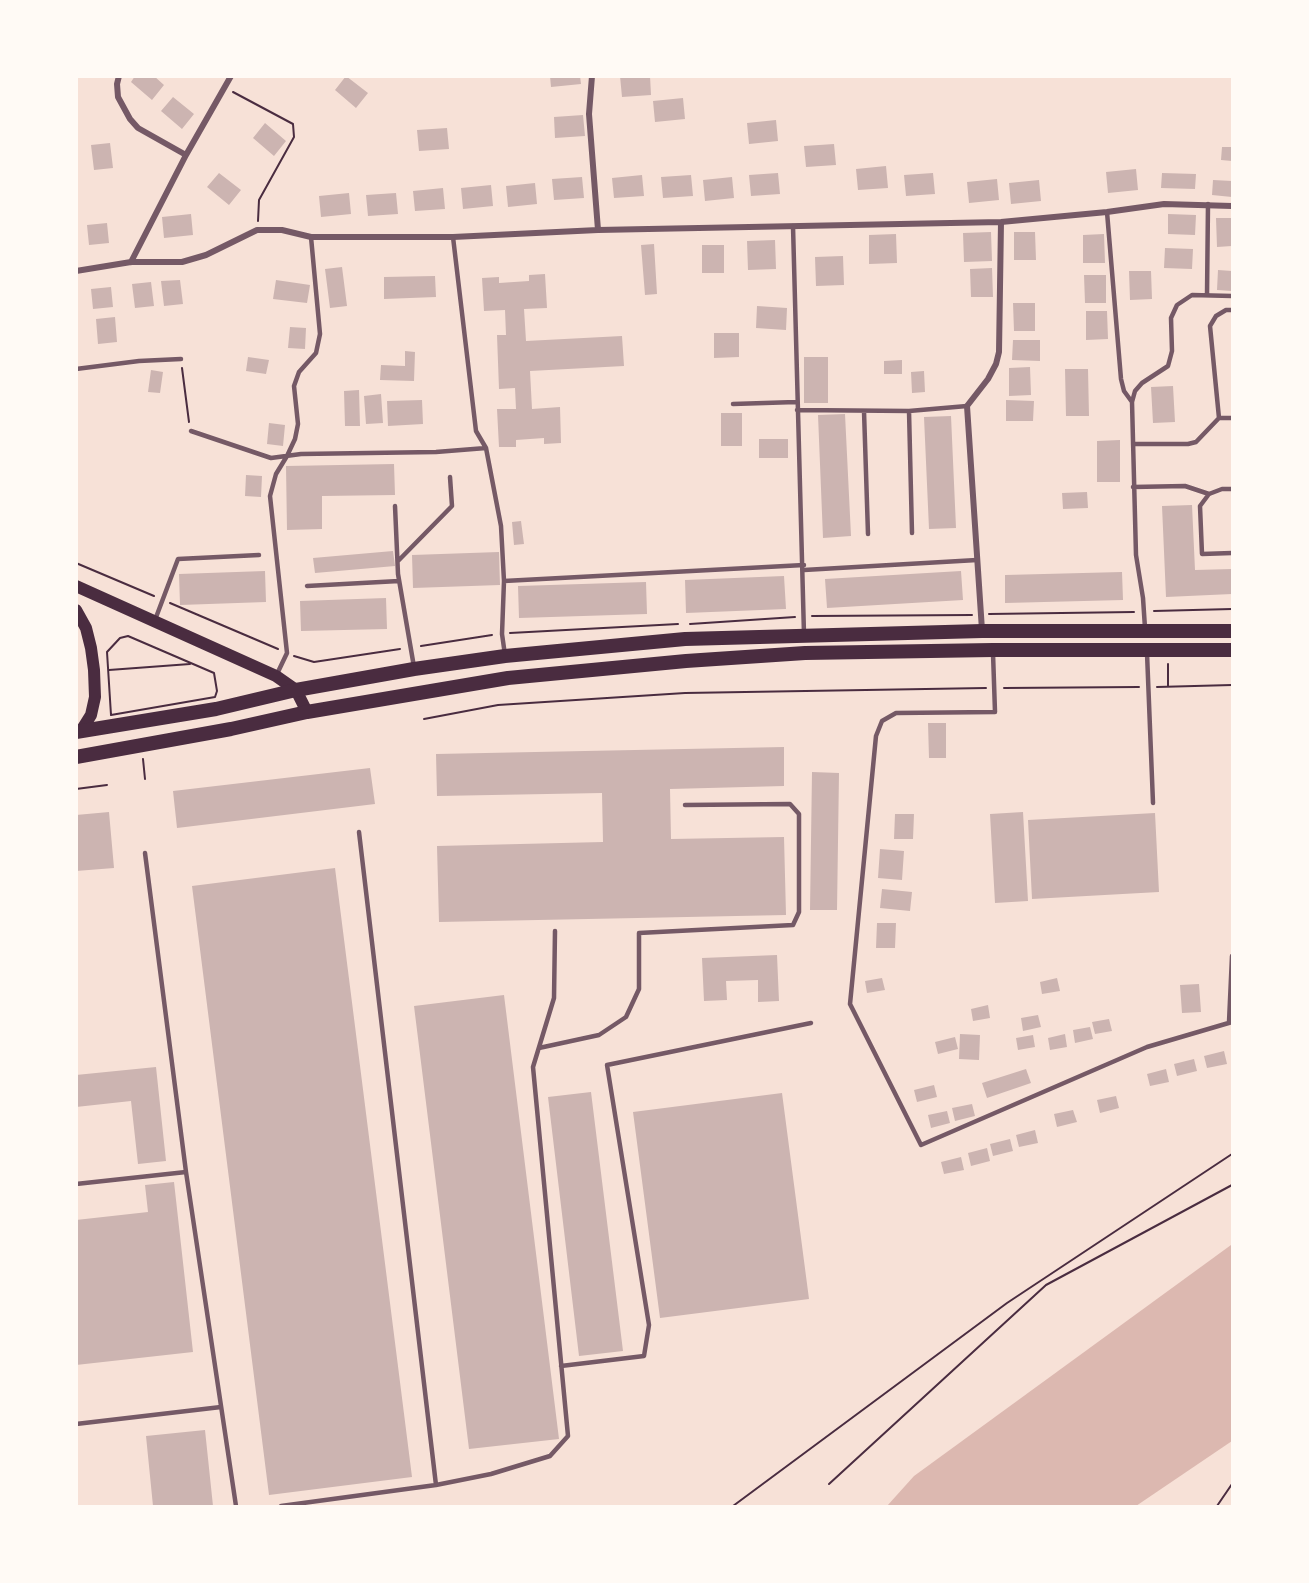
<!DOCTYPE html>
<html>
<head>
<meta charset="utf-8">
<style>
  body { margin:0 }
  #map { position:relative; width:1309px; height:1583px; overflow:hidden; background:#f7e1d7; font-family:"Sofia Sans Condensed",sans-serif }
  canvas { display:block }
  .frame { position:absolute; inset:0; border:78px solid #fffaf5; pointer-events:none }
</style>
</head>
<body>
<div id="map">
<canvas width="1309" height="1583"></canvas>
<div class="frame"></div>
</div>
<script>
const ctx = document.querySelector('canvas').getContext('2d');
ctx.lineJoin = 'round';
function fillPath(path, color) {
  ctx.fillStyle = color;
  ctx.fill(path, 'evenodd');
}
function toPath(rows) {
  const path = new Path2D();
  for (const r of rows) {
    path.moveTo(r[0], r[1]);
    for (let i = 2; i < r.length; i += 2) path.lineTo(r[i], r[i + 1]);
  }
  return path;
}
function trace(path, color, width, dash) {
  ctx.strokeStyle = color;
  ctx.lineWidth = width;
  ctx.lineCap = dash ? 'butt' : 'round';
  ctx.setLineDash(dash || []);
  ctx.stroke(path);
}
fillPath(toPath([
  [1231,1245,1232,1441,1136,1506,887,1506,914,1476]
]), '#dcb8b0');
fillPath(toPath([
  [135,76,154,76,164,85,152,100,131,82],
  [346,76,368,93,356,108,335,90],
  [550,76,580,76,581,84,551,87],
  [620,76,650,76,651,95,622,97],
  [173,97,194,114,182,129,161,111],
  [683,98,685,119,655,122,653,101],
  [583,115,585,136,555,138,554,117],
  [776,120,778,141,749,144,747,123],
  [265,123,286,141,274,156,253,138],
  [447,128,449,149,419,151,417,130],
  [110,143,113,168,94,170,91,145],
  [834,144,836,165,806,167,804,146],
  [1222,147,1232,147,1232,161,1221,160],
  [886,166,888,188,858,190,856,169],
  [1136,169,1138,190,1108,193,1106,172],
  [219,173,241,190,229,205,207,187],
  [778,173,780,194,751,196,749,175],
  [933,173,935,194,906,196,904,175],
  [1162,173,1196,174,1195,189,1161,188],
  [642,175,644,196,614,198,612,178],
  [691,175,693,196,663,198,661,177],
  [582,177,584,198,554,200,552,179],
  [732,177,734,198,705,201,703,180],
  [997,179,999,200,969,203,967,182],
  [1039,180,1041,201,1011,204,1009,183],
  [1213,180,1232,181,1232,197,1212,195],
  [535,183,537,204,508,207,506,186],
  [491,185,493,206,463,209,461,188],
  [443,188,445,209,415,211,413,191],
  [349,193,351,214,321,217,319,196],
  [396,193,398,214,368,216,366,195],
  [191,214,193,235,164,238,162,217],
  [1168,214,1196,215,1195,235,1168,234],
  [1216,218,1232,218,1232,246,1217,247],
  [107,223,109,243,89,245,87,225],
  [991,232,992,261,964,262,963,233],
  [1014,232,1035,232,1036,260,1014,260],
  [896,234,897,263,869,264,869,235],
  [1104,234,1105,263,1083,263,1083,235],
  [775,240,776,269,748,270,747,241],
  [654,244,657,294,645,295,641,245],
  [702,245,724,245,724,273,702,273],
  [1165,248,1193,249,1192,269,1164,268],
  [843,256,844,285,816,286,815,257],
  [342,267,347,306,330,308,325,269],
  [992,268,993,297,971,297,970,269],
  [1218,270,1232,271,1232,291,1217,290],
  [1129,271,1151,271,1152,299,1130,300],
  [545,274,547,308,524,309,526,341,622,336,624,366,530,371,532,409,560,407,561,443,544,444,544,438,516,440,516,447,499,447,497,409,516,409,515,388,499,389,497,335,506,335,505,310,484,311,482,278,499,277,499,283,529,281,529,275],
  [1084,275,1106,275,1106,303,1085,303],
  [435,276,436,297,384,299,384,277],
  [180,280,183,304,164,306,161,281],
  [276,280,310,285,307,303,273,299],
  [151,282,154,306,135,308,132,284],
  [111,287,113,307,93,309,91,289],
  [1013,303,1035,303,1035,331,1014,331],
  [757,306,787,308,786,330,756,328],
  [1086,311,1107,311,1108,339,1086,340],
  [115,317,117,342,98,344,96,319],
  [290,327,306,328,305,349,288,348],
  [714,333,739,333,739,357,714,358],
  [1013,340,1040,340,1040,361,1012,360],
  [405,351,415,352,414,381,380,380,381,365,405,366],
  [248,357,269,360,266,374,246,371],
  [804,357,828,357,828,403,804,403],
  [902,360,902,374,884,374,884,361],
  [1030,367,1031,395,1009,396,1009,368],
  [1065,369,1088,369,1089,416,1066,416],
  [151,370,163,372,160,393,148,392],
  [924,371,925,392,912,393,911,372],
  [1173,386,1175,422,1153,423,1151,387],
  [359,390,360,426,345,426,344,391],
  [381,394,383,423,366,424,364,396],
  [422,400,423,424,388,426,387,401],
  [1006,400,1034,401,1033,421,1006,421],
  [721,413,742,413,742,446,721,446],
  [845,414,851,536,823,538,818,415],
  [951,416,956,528,929,529,924,417],
  [269,423,285,425,283,446,267,444],
  [759,439,788,439,788,458,759,458],
  [1120,440,1120,482,1097,482,1097,441],
  [394,464,395,495,322,496,322,529,287,530,286,466],
  [246,475,262,476,261,497,245,496],
  [1087,492,1088,508,1063,509,1062,493],
  [1192,505,1195,570,1232,569,1232,594,1166,597,1162,506],
  [521,521,524,544,514,545,512,522],
  [393,551,395,566,315,573,313,558],
  [499,552,500,585,413,588,412,555],
  [265,571,266,602,180,605,179,574],
  [961,571,963,600,827,608,825,579],
  [1122,572,1123,600,1005,603,1005,575],
  [784,576,786,609,686,613,685,580],
  [646,582,647,614,519,618,518,586],
  [386,598,387,629,301,631,300,601],
  [928,723,946,723,946,758,929,758],
  [784,747,784,786,670,789,671,839,784,837,786,915,439,922,437,846,603,842,602,793,437,796,436,754],
  [370,768,375,804,177,828,173,791],
  [812,772,839,773,837,910,810,910],
  [109,812,114,868,76,871,76,815],
  [1023,812,1028,901,995,903,990,814],
  [1155,813,1159,892,1032,899,1028,820],
  [895,814,914,814,913,839,894,839],
  [880,849,904,851,902,880,878,878],
  [335,868,412,1477,269,1495,192,886],
  [882,889,912,892,910,911,880,908],
  [877,923,896,923,895,948,876,948],
  [777,955,779,1001,758,1002,758,980,726,981,727,1000,704,1001,702,958],
  [882,978,885,990,867,993,865,981],
  [1057,978,1060,991,1042,994,1040,982],
  [1199,984,1201,1012,1182,1013,1180,985],
  [504,995,559,1439,469,1449,414,1006],
  [988,1005,990,1018,973,1021,971,1009],
  [1038,1015,1041,1027,1023,1031,1021,1018],
  [1109,1019,1112,1031,1095,1034,1092,1022],
  [1090,1027,1093,1039,1075,1043,1073,1030],
  [960,1034,980,1035,979,1060,959,1059],
  [1065,1034,1067,1047,1050,1050,1048,1038],
  [1033,1035,1035,1047,1018,1050,1016,1038],
  [955,1037,958,1049,938,1054,935,1042],
  [1224,1051,1227,1064,1207,1068,1204,1056],
  [1194,1059,1197,1071,1177,1076,1174,1064],
  [156,1067,166,1161,138,1164,131,1101,76,1107,76,1075],
  [1026,1069,1031,1083,987,1098,982,1083],
  [1166,1069,1169,1082,1150,1086,1147,1074],
  [934,1085,937,1097,917,1102,914,1090],
  [591,1092,623,1351,579,1356,548,1097],
  [782,1093,809,1299,660,1318,633,1112],
  [1116,1096,1119,1108,1100,1113,1097,1100],
  [972,1104,975,1116,955,1121,952,1108],
  [1073,1110,1077,1122,1057,1127,1054,1114],
  [947,1111,950,1123,931,1128,928,1115],
  [1035,1130,1038,1143,1019,1147,1016,1135],
  [1010,1139,1013,1151,993,1156,990,1144],
  [987,1148,990,1161,971,1166,968,1153],
  [961,1157,964,1170,944,1174,941,1162],
  [174,1182,193,1352,76,1365,76,1220,148,1212,145,1185],
  [205,1430,213,1506,153,1506,146,1436]
]), '#ccb4b1');
trace(toPath([
  [233,92,293,124,294,137,259,200,258,221],
  [182,368,189,422],
  [76,563,154,596],
  [170,603,278,649],
  [1154,611,1232,609],
  [989,614,1134,612],
  [812,616,972,615],
  [690,624,795,617],
  [510,633,678,624],
  [128,636,214,673,217,691,215,697,111,715,107,652,120,638,128,636],
  [421,646,492,635],
  [294,656,314,662,400,649],
  [1168,664,1168,686],
  [109,670,190,664],
  [1157,687,1232,685],
  [1004,688,1139,687],
  [424,719,498,705,685,693,986,688],
  [143,759,145,779],
  [76,789,107,785],
  [829,1484,1046,1285,1232,1185],
  [733,1506,1007,1303,1232,1154],
  [1217,1506,1232,1484]
]), '#4a2c40', 2);
trace(toPath([
  [1107,212,1121,379,1124,391,1132,402,1136,555,1143,598,1145,628],
  [793,226,804,634],
  [453,237,476,431,486,448,501,526,504,581,502,634,505,655],
  [1207,295,1208,204],
  [76,369,139,361,181,359],
  [1132,402,1135,391,1142,383,1168,366,1172,351,1171,318,1177,305,1192,295,1232,296],
  [733,404,796,402],
  [797,410,909,411,967,406],
  [864,411,868,534],
  [909,411,912,533],
  [1219,418,1210,326,1216,316,1226,310,1232,310],
  [191,431,271,458,301,454,436,452,486,448],
  [1133,444,1188,444,1196,442,1219,418,1232,418],
  [1133,487,1185,486,1209,494],
  [1232,489,1222,489,1209,494,1200,506,1202,554,1232,553],
  [395,506,398,574,414,667],
  [398,561,452,506,450,477],
  [804,570,977,560],
  [504,581,804,565],
  [307,586,399,581],
  [155,620,178,559,259,555],
  [993,653,995,712,896,713,882,721,876,736,850,1004,921,1145,1147,1047,1232,1022],
  [1147,653,1153,803],
  [277,674,287,653,270,496,276,474,287,456,295,439,298,424,294,386,299,372,316,353,320,334,311,237],
  [145,853,186,1172],
  [1229,1022,1232,956],
  [539,1048,599,1035,626,1017,639,989,639,933,793,925,799,912,799,814,790,804,685,805],
  [76,1184,186,1172,236,1506],
  [561,1366,644,1356,649,1325,607,1065,811,1023],
  [76,1424,221,1407],
  [436,1485,491,1474,550,1456,568,1436,533,1067,554,998,555,931],
  [281,1506,436,1485,359,832]
]), '#755966', 4.5);
trace(toPath([
  [119,76,117,84,118,97,130,119,138,128,186,155],
  [592,76,589,114,598,230],
  [131,262,186,155,231,76],
  [76,271,131,262,182,262,206,255,257,230,282,230,311,237,453,237,598,230,1001,222,1107,212,1164,204,1232,206],
  [982,630,967,406,988,379,996,364,999,352,1001,222]
]), '#755966', 6);
trace(toPath([
  [76,586,276,676,296,690,307,712],
  [76,610,86,628,91,648,94,670,95,697,91,715,81,731]
]), '#4a2c40', 12);
trace(toPath([
  [76,732,216,709,296,690,414,669,505,656,685,639,982,631,1232,631],
  [76,757,231,729,307,712,508,678,686,661,805,653,993,650,1232,650]
]), '#4a2c40', 14);
</script>
</body>
</html>
